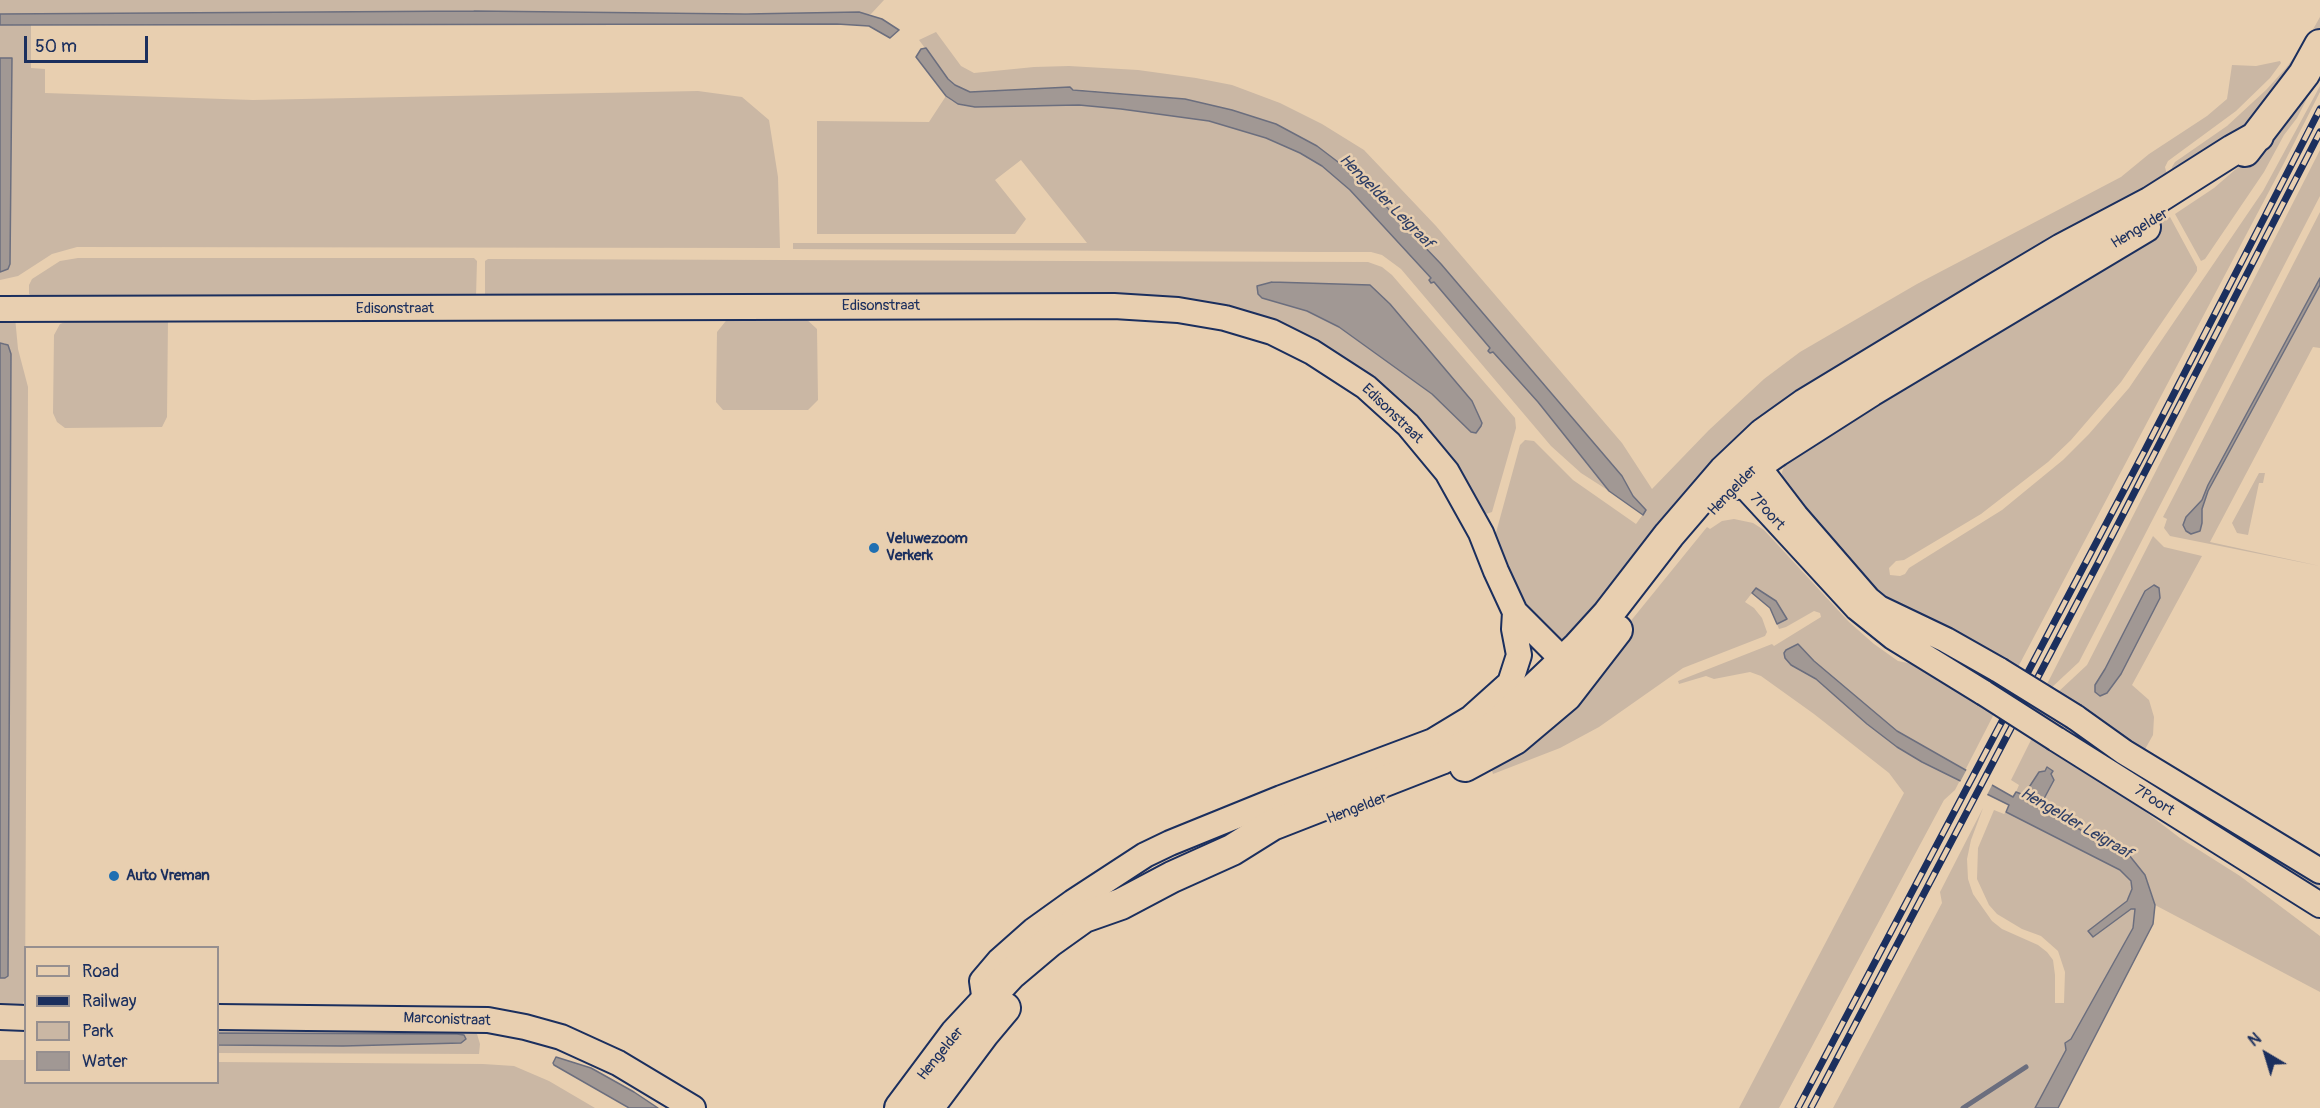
<!DOCTYPE html>
<html>
<head>
<meta charset="utf-8">
<style>
  body { margin:0 }
  #map { position:relative; width:2320px; height:1108px; overflow:hidden; background:#e8cfb0; font-family:Pangolin,sans-serif }
  canvas { display:block }
  .legend { position:absolute; left:24px; top:946px; width:195px; height:138px; box-sizing:border-box; background:#e8cfb0; border:2px solid #968f8f; margin:0; padding:8px 10px; list-style:none; font-size:18px; color:#1b2f5e }
  .legend li { display:flex; align-items:center; gap:12px; height:30px }
  .legend b { width:30px; border:2px solid #968f8f }
  .north { position:absolute; left:2236px; top:1024px; width:60px; height:60px; -webkit-text-stroke:4px #e8cfb0; paint-order:stroke; rotate:322deg; font-size:16px; font-weight:700; line-height:24px; text-align:center; color:#1b2f5e }
  .north::after { content:''; display:block; margin:auto; width:21px; height:27px; background:#1b2f5e; clip-path:polygon(50% 0,100% 100%,50% 72%,0 100%) }
  .scale { position:absolute; left:24px; top:36px; width:124px; height:27px; box-sizing:border-box; border:3px solid #1b2f5e; border-top:0; padding-left:8px; font-size:18px; line-height:21px; white-space:nowrap; color:#1b2f5e; -webkit-text-stroke:4px #e8cfb0; paint-order:stroke }
</style>
</head>
<body>
<div id="map">
<canvas width="2320" height="1108"></canvas>
<ul class="legend">
<li><b style="height:8px;background:#e8cfb0"></b>Road</li>
<li><b style="height:8px;background:#1b2f5e"></b>Railway</li>
<li><b style="height:16px;background:#cab7a4"></b>Park</li>
<li><b style="height:16px;background:#a19894"></b>Water</li>
</ul>
<div class="north">N</div>
<div class="scale">50 m</div>
</div>
<script>
const ctx = document.querySelector('canvas').getContext('2d');
ctx.lineJoin = 'round';
function fillPath(path, color) {
  ctx.fillStyle = color;
  ctx.fill(path, 'evenodd');
}
function toPath(rows) {
  const path = new Path2D();
  for (const r of rows) {
    path.moveTo(r[0], r[1]);
    for (let i = 2; i < r.length; i += 2) path.lineTo(r[i], r[i + 1]);
  }
  return path;
}
function trace(path, color, width, dash) {
  ctx.strokeStyle = color;
  ctx.lineWidth = width;
  ctx.lineCap = dash ? 'butt' : 'round';
  ctx.setLineDash(dash || []);
  ctx.stroke(path);
}
function write(font, color, halo, rows, align = 'center') {
  ctx.font = font + ' Pangolin,sans-serif';
  ctx.lineWidth = 5;
  ctx.setLineDash([]);
  ctx.textBaseline = 'middle';
  ctx.strokeStyle = halo;
  ctx.fillStyle = color;
  for (const [text, x, y, turn = 0] of rows) {
    ctx.save();
    ctx.translate(x, y);
    ctx.rotate((+turn || 0) * Math.PI / 180);
    ctx.textAlign = isNaN(turn) ? turn : align;
    if (halo) ctx.strokeText(text, 0, 0);
    ctx.fillText(text, 0, 0);
    ctx.restore();
  }
}
fillPath(toPath([
  [0,0,884,0,871,14,474,11,31,14,0,14],
  [2320,17,2320,29,2312,45,2242,130,2171,172,2172,167,2175,162,2227,126,2266,90,2286,68,2307,40],
  [0,25,31,25,31,68,45,69,45,93,253,100,698,91,742,97,769,120,778,177,780,248,77,247,52,254,18,276,0,280],
  [936,32,961,66,974,73,1034,67,1069,66,1138,70,1196,78,1232,85,1280,103,1322,124,1364,150,1436,226,1622,443,1652,489,1709,430,1764,379,1800,352,1917,284,2121,177,2149,154,2207,116,2227,99,2232,65,2256,66,2280,61,2281,63,2270,78,2236,111,2168,161,2165,167,2169,183,1802,399,1566,639,1556,638,1527,614,1494,540,1520,445,1525,440,1534,441,1573,480,1636,524,1646,510,1633,496,1622,476,1505,338,1441,264,1359,178,1317,146,1276,124,1232,110,1186,99,1073,89,1070,87,970,92,955,85,948,79,919,40],
  [2320,73,2297,118,2284,135,2264,172,2205,259,2201,261,2175,214,2214,188,2258,150],
  [2320,86,2320,92,2284,163,2017,669,1902,609,1859,581,1783,484,1782,472,1786,462,1949,351,2170,217,2197,267,2197,271,2121,382,2071,440,2048,462,1981,514,1904,560,1896,561,1889,568,1890,575,1900,576,1905,574,1909,568,2002,510,2063,460,2089,434,2129,388,2263,191],
  [946,96,952,101,966,106,1079,105,1121,109,1209,121,1266,138,1300,153,1322,166,1350,190,1431,278,1429,281,1431,283,1433,281,1491,349,1491,353,1493,351,1538,402,1609,491,1581,473,1551,446,1401,269,1382,255,1371,252,1318,252,793,249,793,243,1087,243,1021,160,995,180,1026,219,1015,234,817,234,817,121,929,122],
  [2320,150,2320,196,2079,662,2050,689,2046,686],
  [2320,212,2320,348,2313,347,2210,542,2320,566,2170,536,2164,528,2167,519,2163,517],
  [78,258,474,258,477,261,476,297,36,300,29,294,29,285,32,279,60,261],
  [488,259,1368,262,1382,267,1392,275,1515,418,1516,428,1492,512,1483,515,1437,447,1250,318,485,298,485,261],
  [1370,285,1390,304,1458,387,1471,432,1432,394,1407,374,1339,327,1307,311,1289,305],
  [0,317,15,317,18,349,28,387,25,999,20,1009,0,1008,0,978,5,978,8,976,11,354,5,343,0,343],
  [729,317,805,318,817,329,818,400,808,410,723,410,716,402,717,332],
  [168,319,167,417,162,427,65,428,57,422,53,413,54,335,60,324,68,321],
  [2259,473,2265,473,2263,483,2259,483,2248,535,2237,533,2232,523],
  [1734,519,1753,523,1764,530,1849,622,1874,644,1898,661,1918,665,1994,714,1955,790,1944,800,1779,1108,1739,1108,1904,793,1889,773,1814,714,1761,676,1750,672,1714,679,1706,676,1679,684,1678,681,1772,644,1774,646,1821,617,1820,613,1814,611,1786,627,1779,629,1777,624,1787,619,1776,601,1756,588,1745,602,1754,608,1762,618,1767,632,1765,636,1683,668,1599,727,1560,748,1493,774,1490,763,1621,633,1707,527,1710,529,1722,521],
  [2153,536,2164,547,2202,556,2132,685,2149,700,2154,717,2153,735,2144,751,2057,693,2087,665],
  [2065,724,2320,880,2320,895,2060,731],
  [2032,738,2109,784,2180,838,2240,876,2320,936,2320,992,2155,905,2145,875,2090,834,2038,808,2054,780,2051,775,2053,771,2039,772,2023,796,2016,792,2019,785,2011,780],
  [1983,808,1971,840,1967,859,1968,879,1973,894,1992,921,2002,929,2038,945,2047,952,2053,960,2055,975,2055,1003,2064,1003,2065,972,2058,951,2041,936,2022,929,1997,914,1989,905,1977,879,1978,848,1994,810,2004,814,2006,812,2036,825,2120,870,2131,882,2131,895,2093,937,2131,909,2135,909,2133,928,2071,1039,2065,1043,2066,1050,2035,1108,1833,1108,1942,903,1940,892],
  [218,1026,472,1030,477,1034,480,1044,479,1054,218,1053,218,1045,343,1046,461,1043,398,1033,218,1033],
  [0,1060,25,1060,26,1082,218,1082,218,1062,483,1064,514,1066,549,1081,595,1108,0,1108]
]), '#cab7a4');
const water = toPath([
  [474,11,746,14,859,12,882,19,899,30,890,38,869,26,837,24,0,25,0,14,474,11],
  [926,48,948,79,955,85,970,92,1070,87,1073,90,1185,99,1232,110,1276,124,1317,146,1359,178,1441,264,1622,476,1633,496,1646,510,1643,515,1609,491,1538,402,1493,352,1490,353,1488,351,1490,348,1434,282,1431,283,1429,280,1431,278,1350,190,1322,166,1300,153,1266,138,1209,121,1121,109,1079,105,975,107,958,104,946,96,916,57,921,49,926,48],
  [0,58,12,58,10,264,8,269,0,272,0,58],
  [2320,278,2320,285,2208,491,2202,509,2202,523,2200,531,2191,534,2186,531,2183,525,2186,517,2202,500,2208,485,2320,278],
  [1272,282,1370,285,1390,304,1472,401,1482,423,1481,426,1476,433,1471,432,1432,394,1339,327,1307,311,1262,298,1258,294,1257,286,1272,282],
  [0,343,8,345,11,354,8,976,5,978,0,978,0,343],
  [2154,585,2159,588,2160,598,2121,674,2107,693,2100,696,2095,692,2095,685,2105,669,2145,591,2154,585],
  [1756,588,1776,601,1787,619,1777,624,1770,608,1752,593,1756,588],
  [1798,644,1814,661,1897,731,2013,797,2016,792,2024,795,2039,772,2045,771,2047,767,2053,771,2051,774,2054,780,2039,808,2129,855,2145,875,2155,905,2153,924,2058,1108,2035,1108,2066,1050,2065,1043,2071,1039,2133,928,2135,909,2131,909,2093,937,2088,931,2127,901,2132,889,2131,881,2120,870,2006,812,2009,805,1922,762,1897,747,1867,724,1816,679,1791,665,1785,658,1784,653,1786,650,1798,644],
  [218,1033,457,1034,464,1035,466,1039,461,1043,343,1046,218,1045,218,1033],
  [556,1057,591,1068,634,1092,658,1108,629,1108,554,1065,553,1063,556,1057]
]);
fillPath(water, '#a19894');
trace(water, '#6b6e7e', 1.5);
fillPath(toPath([
  [1968,767,1993,783,1986,797,1959,784]
]), '#e8cfb0');
trace(toPath([
  [1963,1108,2026,1067]
]), '#6b6e7e', 5);
const minor = toPath([
  [0,309,1114,306,1178,310,1225,318,1272,332,1312,352,1366,387,1408,425,1447,472,1481,533,1496,571,1515,612,1564,661,1568,677],
  [1984,693,1893,637,1857,608,1740,481,1737,457,1757,465,1796,516,1868,599,1879,608,1946,640,1999,670],
  [2075,717,2124,752,2320,871],
  [2056,739,2320,905],
  [985,1002,982,981,999,961,1034,930,1073,902,1145,855,1170,843,1281,798,1433,741,1471,718,1510,683,1519,655,1514,629,1515,612],
  [0,1017,26,1018],
  [218,1017,488,1020,525,1027,561,1037,618,1063,693,1108]
]);
const major = toPath([
  [2245,151,2304,74,2320,45],
  [1737,484,1757,465,1777,451,1871,391,2145,227],
  [1465,766,1515,739,1566,696,1617,630],
  [900,1108,956,1033,1011,974,1049,942,1084,917,1121,904,1172,877,1232,850,1272,825,1441,759,1479,738,1496,725,1578,647,1608,614,1669,535,1724,471,1763,434,1805,404,1988,293,2062,249,2151,202,2233,150,2258,136],
  [928,1108,984,1033,1005,1008]
]);
trace(minor, '#1b2f5e', 28);
trace(major, '#1b2f5e', 34);
trace(minor, '#e8cfb0', 24);
trace(major, '#e8cfb0', 30);
const rail = toPath([
  [1798,1108,2143,454,2320,109],
  [1811,1108,2097,565,2320,132]
]);
trace(rail, '#1b2f5e', 7);
trace(rail, '#e8cfb0', 4.5, [14]);
const minorBridge = toPath([
  [1999,670,2075,717],
  [1984,693,2056,739]
]);
trace(minorBridge, '#1b2f5e', 28, []);
trace(minorBridge, '#e8cfb0', 24);
for (const [x, y, r, color] of [
  [874,548,6,"#1f6fb2"],
  [114,876,6,"#1f6fb2"]
]) {
  const dot = new Path2D();
  dot.arc(x, y, r, 0, 2 * Math.PI);
  ctx.fillStyle = color;
  ctx.fill(dot);
  trace(dot, '#e8cfb0', 2);
}
write('15px', '#1b2f5e', '#e8cfb0', [
  ["Hengelder",2140,229,-31],
  ["Edisonstraat",881,306],
  ["Edisonstraat",395,309],
  ["Edisonstraat",1392,414,44],
  ["Hengelder",1733,491,-46],
  ["7Poort",1767,512,48],
  ["7Poort",2154,801,32],
  ["Hengelder",1357,809,-21],
  ["Marconistraat",447,1020,2],
  ["Hengelder",941,1054,-51]
]);
write('bold 15px', '#1b2f5e', '#e8cfb0', [
  ["Veluwezoom",886,539],
  ["Verkerk",886,556],
  ["Auto Vreman",126,876]
], 'left');
write('italic 16px', '#2f3f66', '#e8cfb0', [
  ["Hengelder Leigraaf",1386,202,45],
  ["Hengelder Leigraaf",2076,824,30]
]);
</script>
</body>
</html>
